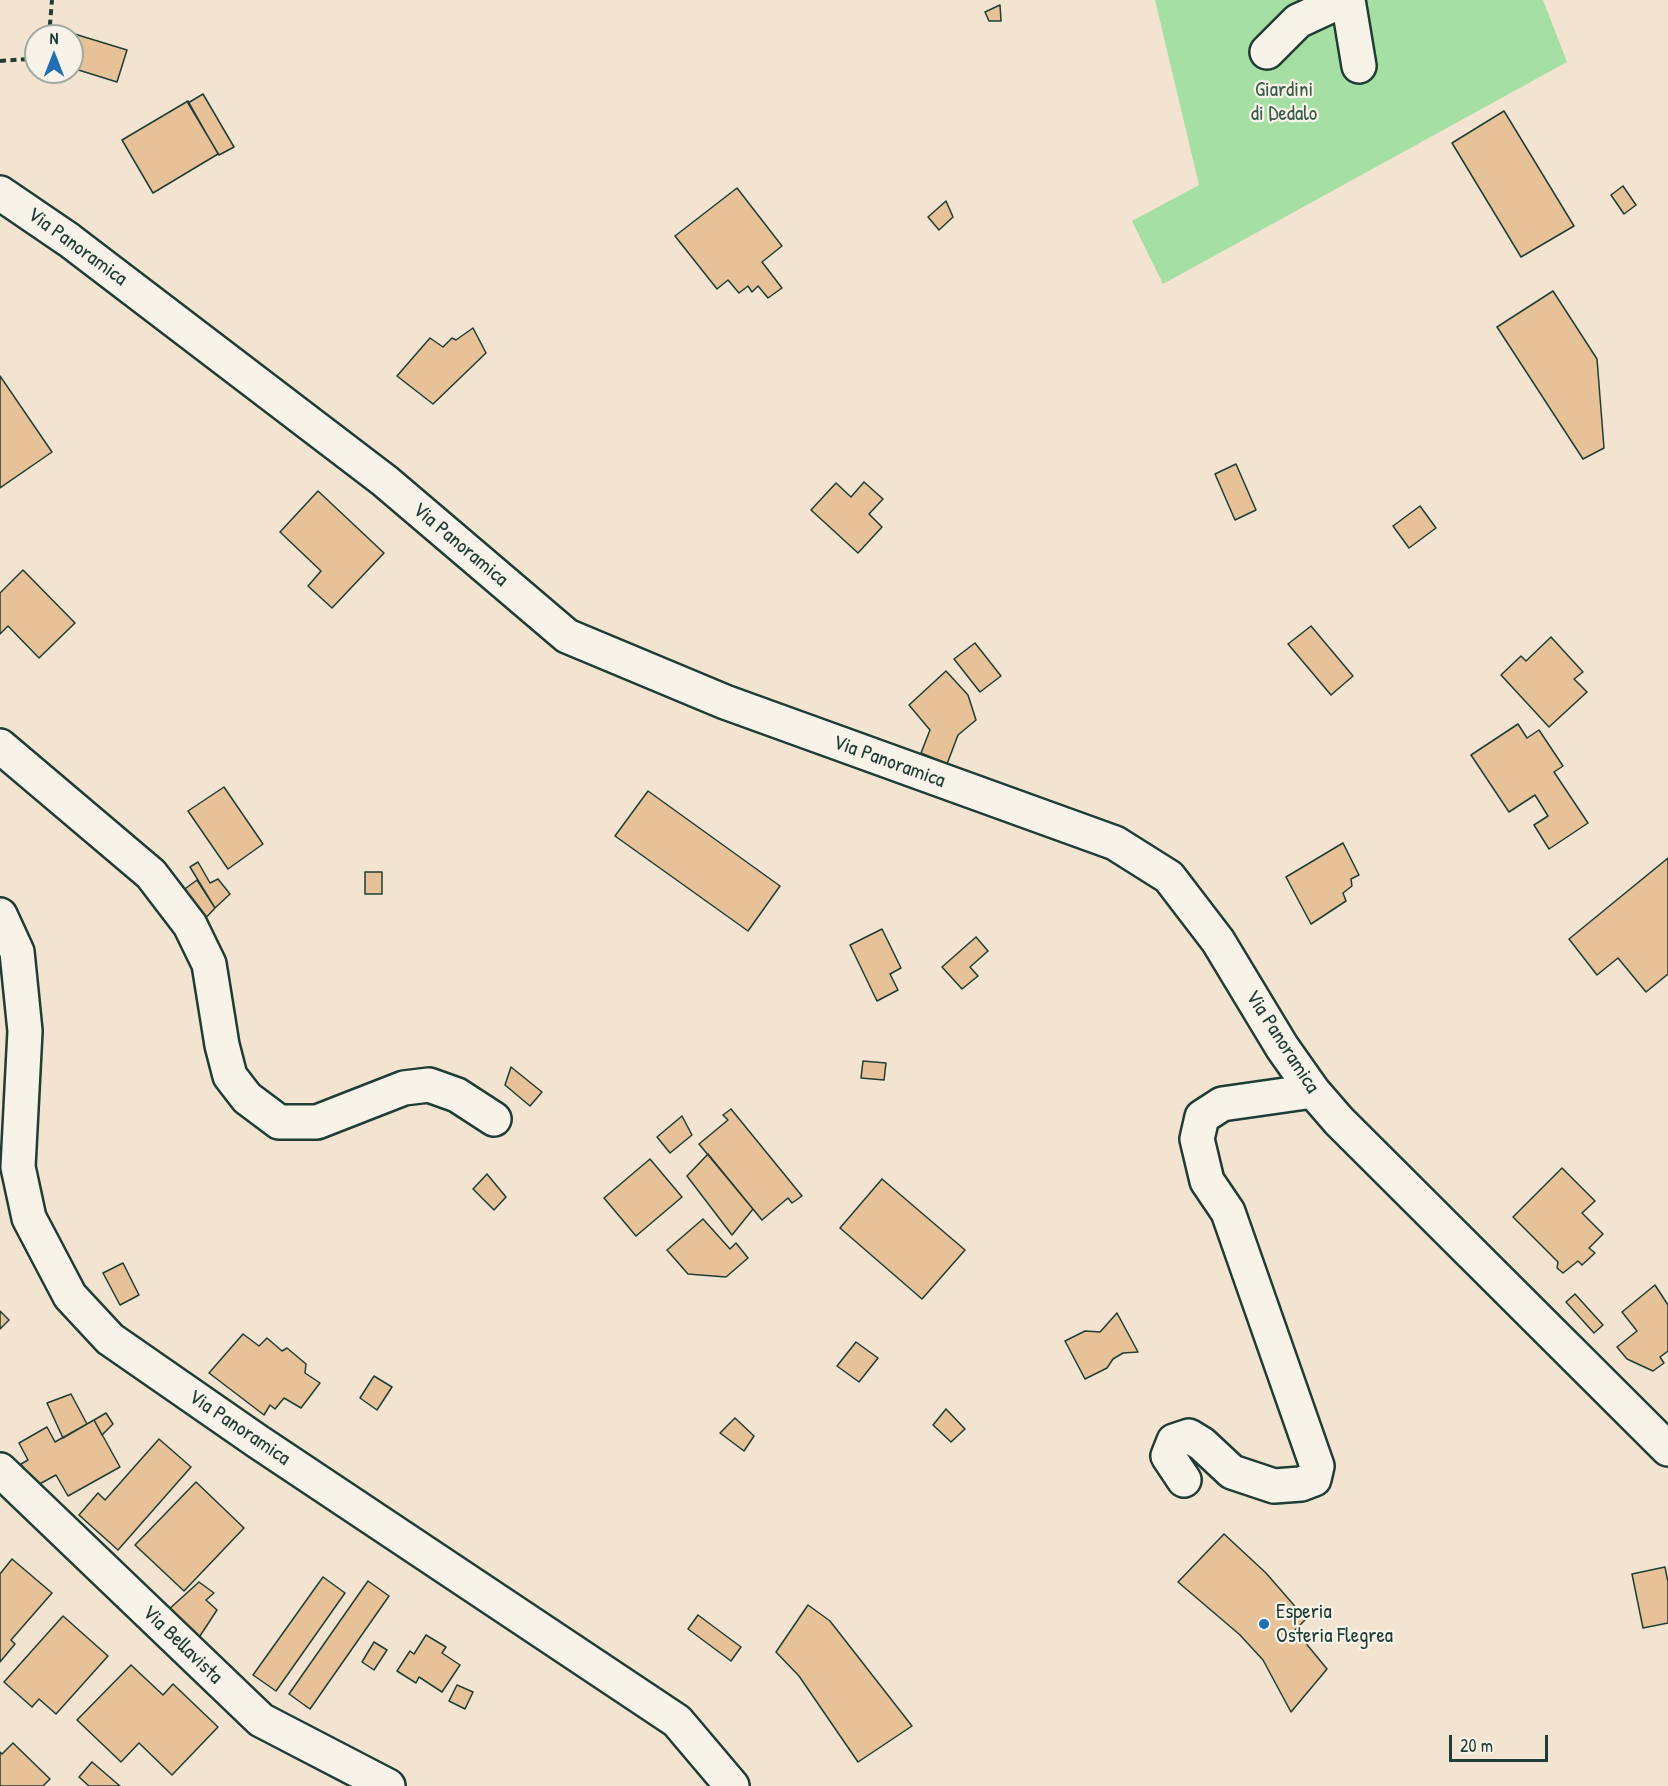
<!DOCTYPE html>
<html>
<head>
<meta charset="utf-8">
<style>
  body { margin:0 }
  #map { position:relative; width:1668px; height:1786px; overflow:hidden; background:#f2e4d0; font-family:"Patrick Hand",sans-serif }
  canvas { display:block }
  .north { position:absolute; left:24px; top:24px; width:60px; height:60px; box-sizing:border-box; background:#f7f3e8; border:2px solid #a1aaa0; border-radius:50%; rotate:0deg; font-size:16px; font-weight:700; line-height:24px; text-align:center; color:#1f3d34 }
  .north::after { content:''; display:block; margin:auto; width:21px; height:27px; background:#1f6fb2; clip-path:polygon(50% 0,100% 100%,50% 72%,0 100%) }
  .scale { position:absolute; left:1449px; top:1735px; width:99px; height:27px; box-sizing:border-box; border:3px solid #1f3d34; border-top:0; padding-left:8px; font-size:18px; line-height:21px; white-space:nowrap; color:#1f3d34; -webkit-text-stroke:4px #f7f3e8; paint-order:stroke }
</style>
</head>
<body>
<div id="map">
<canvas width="1668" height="1786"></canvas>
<div class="north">N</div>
<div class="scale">20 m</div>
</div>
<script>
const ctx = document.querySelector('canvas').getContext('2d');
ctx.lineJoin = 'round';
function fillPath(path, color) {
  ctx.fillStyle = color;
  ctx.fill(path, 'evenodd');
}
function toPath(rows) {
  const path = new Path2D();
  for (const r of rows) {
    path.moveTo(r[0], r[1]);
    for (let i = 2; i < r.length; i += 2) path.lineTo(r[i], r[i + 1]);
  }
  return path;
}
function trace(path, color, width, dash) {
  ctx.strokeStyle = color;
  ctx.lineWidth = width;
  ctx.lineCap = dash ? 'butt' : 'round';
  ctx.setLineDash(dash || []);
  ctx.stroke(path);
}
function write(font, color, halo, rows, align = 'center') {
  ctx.font = font + ' "Patrick Hand",sans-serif';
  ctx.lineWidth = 4.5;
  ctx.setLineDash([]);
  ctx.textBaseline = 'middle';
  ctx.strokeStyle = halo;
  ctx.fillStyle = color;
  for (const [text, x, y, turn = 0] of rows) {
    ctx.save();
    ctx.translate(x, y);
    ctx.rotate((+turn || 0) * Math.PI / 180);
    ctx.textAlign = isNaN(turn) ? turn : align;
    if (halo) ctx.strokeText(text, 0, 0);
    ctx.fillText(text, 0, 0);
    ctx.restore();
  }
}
fillPath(toPath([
  [1155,0,1543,0,1567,62,1163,284,1132,221,1199,185]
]), '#a6dfa4');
const building = toPath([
  [1000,5,1001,21,989,21,985,12,1000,5],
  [68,32,127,50,117,82,72,68,72,36,67,36,68,32],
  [203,94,234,147,219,155,188,103,203,94],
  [188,101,218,154,153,193,122,140,188,101],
  [1504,111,1574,226,1521,257,1452,143,1504,111],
  [1623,186,1636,205,1624,214,1611,195,1623,186],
  [737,188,782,246,762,262,782,288,768,298,758,286,752,292,748,286,739,293,728,280,717,289,675,236,737,188],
  [946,201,953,217,939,230,928,217,946,201],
  [1553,291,1597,359,1604,448,1583,459,1497,327,1553,291],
  [473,328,486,353,433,404,397,376,430,338,443,347,452,338,456,340,473,328],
  [0,376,52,452,0,488,0,376],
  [1236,464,1256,510,1235,520,1215,474,1236,464],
  [864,482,883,499,869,514,882,527,858,553,811,510,836,483,851,497,864,482],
  [318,491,384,553,332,608,308,586,321,571,280,532,318,491],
  [1420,506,1436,528,1409,548,1393,526,1420,506],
  [23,570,75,623,39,658,8,626,0,634,0,593,23,570],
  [1311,626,1353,676,1331,695,1288,644,1311,626],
  [1551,637,1583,672,1574,679,1587,692,1549,727,1501,675,1521,656,1526,661,1551,637],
  [975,643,1001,676,980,692,954,659,975,643],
  [946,671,968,695,976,720,958,735,947,764,921,753,930,730,909,705,946,671],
  [1518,724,1527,738,1539,730,1563,766,1554,772,1588,823,1549,849,1534,825,1548,816,1535,795,1509,812,1471,755,1518,724],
  [224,787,263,844,228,869,188,811,224,787],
  [648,791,780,886,748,931,615,836,648,791],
  [1343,843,1359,875,1351,879,1352,886,1343,893,1346,901,1311,924,1286,877,1343,843],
  [1668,858,1668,974,1646,992,1618,958,1597,975,1569,939,1668,858],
  [198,862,210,883,218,879,230,894,215,908,190,867,198,862],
  [365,872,382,872,382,894,365,894,365,872],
  [197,880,215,908,201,923,182,891,197,880],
  [882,929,901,968,890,974,898,990,877,1001,850,945,882,929],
  [976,937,988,951,970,967,978,976,962,989,942,967,976,937],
  [863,1061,886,1063,884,1080,861,1078,863,1061],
  [511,1067,542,1092,530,1106,505,1085,511,1067],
  [731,1109,802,1196,792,1203,788,1198,762,1220,699,1144,728,1120,723,1115,731,1109],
  [682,1116,692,1135,670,1153,657,1137,682,1116],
  [708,1154,753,1209,732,1235,687,1176,708,1154],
  [650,1159,682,1197,636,1236,604,1198,650,1159],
  [1562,1168,1595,1201,1582,1213,1603,1234,1589,1248,1595,1253,1582,1265,1578,1261,1563,1273,1557,1268,1558,1262,1513,1217,1562,1168],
  [487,1174,506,1197,494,1210,473,1189,487,1174],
  [882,1179,965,1250,922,1299,840,1228,882,1179],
  [703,1219,730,1249,736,1243,748,1258,726,1277,688,1274,667,1250,703,1219],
  [123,1263,139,1295,120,1305,103,1273,123,1263],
  [1655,1285,1668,1305,1668,1351,1660,1357,1664,1363,1653,1371,1627,1359,1617,1347,1637,1331,1622,1312,1655,1285],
  [1575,1294,1603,1325,1594,1333,1566,1302,1575,1294],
  [0,1311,9,1320,0,1329,0,1311],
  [1117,1313,1138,1352,1123,1353,1113,1359,1107,1368,1085,1379,1065,1341,1085,1331,1100,1332,1117,1313],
  [243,1334,259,1346,267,1338,282,1351,287,1348,306,1364,305,1373,320,1383,301,1408,284,1398,275,1409,270,1405,264,1415,209,1373,243,1334],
  [856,1342,878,1358,859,1382,837,1366,856,1342],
  [374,1376,392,1387,377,1410,360,1398,374,1376],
  [71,1394,87,1424,63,1438,47,1403,71,1394],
  [946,1409,965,1429,951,1442,933,1425,946,1409],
  [106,1413,113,1424,102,1435,94,1420,106,1413],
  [735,1418,754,1436,744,1451,720,1433,735,1418],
  [94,1420,120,1467,68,1496,56,1475,34,1487,21,1464,28,1460,19,1443,47,1427,55,1442,94,1420],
  [159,1439,191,1467,118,1550,79,1515,98,1493,105,1500,159,1439],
  [196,1482,244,1528,184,1591,135,1545,196,1482],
  [1224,1534,1266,1573,1306,1619,1295,1630,1327,1669,1291,1712,1263,1660,1240,1635,1178,1582,1224,1534],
  [12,1559,52,1593,11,1640,15,1644,0,1662,0,1574,12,1559],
  [1665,1567,1668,1582,1668,1623,1643,1628,1632,1574,1665,1567],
  [323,1577,345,1593,276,1691,253,1675,323,1577],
  [368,1581,389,1596,310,1709,289,1694,368,1581],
  [199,1582,214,1593,206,1600,217,1610,198,1639,167,1611,199,1582],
  [808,1605,830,1621,912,1726,858,1762,799,1676,776,1652,808,1605],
  [698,1615,741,1647,731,1661,688,1629,698,1615],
  [63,1616,108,1656,56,1714,39,1699,32,1707,4,1682,63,1616],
  [426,1635,446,1647,442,1653,460,1665,442,1692,419,1677,416,1683,397,1671,410,1651,414,1654,426,1635],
  [374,1642,387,1650,374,1670,362,1662,374,1642],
  [131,1665,163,1695,173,1684,218,1727,172,1775,139,1743,121,1762,77,1720,131,1665],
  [457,1685,473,1692,465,1709,449,1701,457,1685],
  [13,1743,50,1779,43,1786,0,1786,0,1752,2,1754,13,1743],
  [92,1762,120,1786,89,1786,79,1777,92,1762]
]);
fillPath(building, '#e7c298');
trace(building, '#1f3d34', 1.5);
const minor = toPath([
  [1348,0,1359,66],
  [1267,52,1298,21,1343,0],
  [0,193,69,240,385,481,567,636,725,702,1115,843,1169,877,1218,941,1282,1047,1313,1091,1339,1121,1668,1449],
  [0,746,151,874,190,925,209,964,222,1045,230,1076,247,1098,279,1122,317,1122,404,1088,429,1085,457,1095,494,1119],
  [0,915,17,952,25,1031,18,1167,29,1218,70,1296,110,1339,257,1441,677,1721,732,1786],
  [0,1470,261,1720,388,1786],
  [1184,1480,1168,1456,1174,1441,1189,1436,1202,1444,1232,1472,1274,1486,1301,1484,1314,1479,1317,1466,1228,1212,1207,1181,1197,1139,1202,1117,1222,1104,1313,1091]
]);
trace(minor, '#1f3d34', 38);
trace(toPath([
  [49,36,52,0],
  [0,61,29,59,36,53]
]), '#1f3d34', 4, [6, 4.5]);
trace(minor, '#f7f3e8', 33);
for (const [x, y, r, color] of [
  [1264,1624,6,"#1f6fb2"]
]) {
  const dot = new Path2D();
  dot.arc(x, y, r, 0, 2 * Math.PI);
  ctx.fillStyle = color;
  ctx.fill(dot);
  trace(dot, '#f7f3e8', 2);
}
write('21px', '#3a5d4a', '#f7f3e8', [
  ["Giardini",1284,90],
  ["di Dedalo",1284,114]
]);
write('21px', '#1f3d34', '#f7f3e8', [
  ["Via Panoramica",77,247,36],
  ["Via Panoramica",460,545,40],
  ["Via Panoramica",889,762,20],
  ["Via Panoramica",1282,1042,57],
  ["Via Panoramica",239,1428,34],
  ["Via Bellavista",182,1645,44]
]);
write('21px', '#1f3d34', '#f7f3e8', [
  ["Esperia",1276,1612],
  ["Osteria Flegrea",1276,1636]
], 'left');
</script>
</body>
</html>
